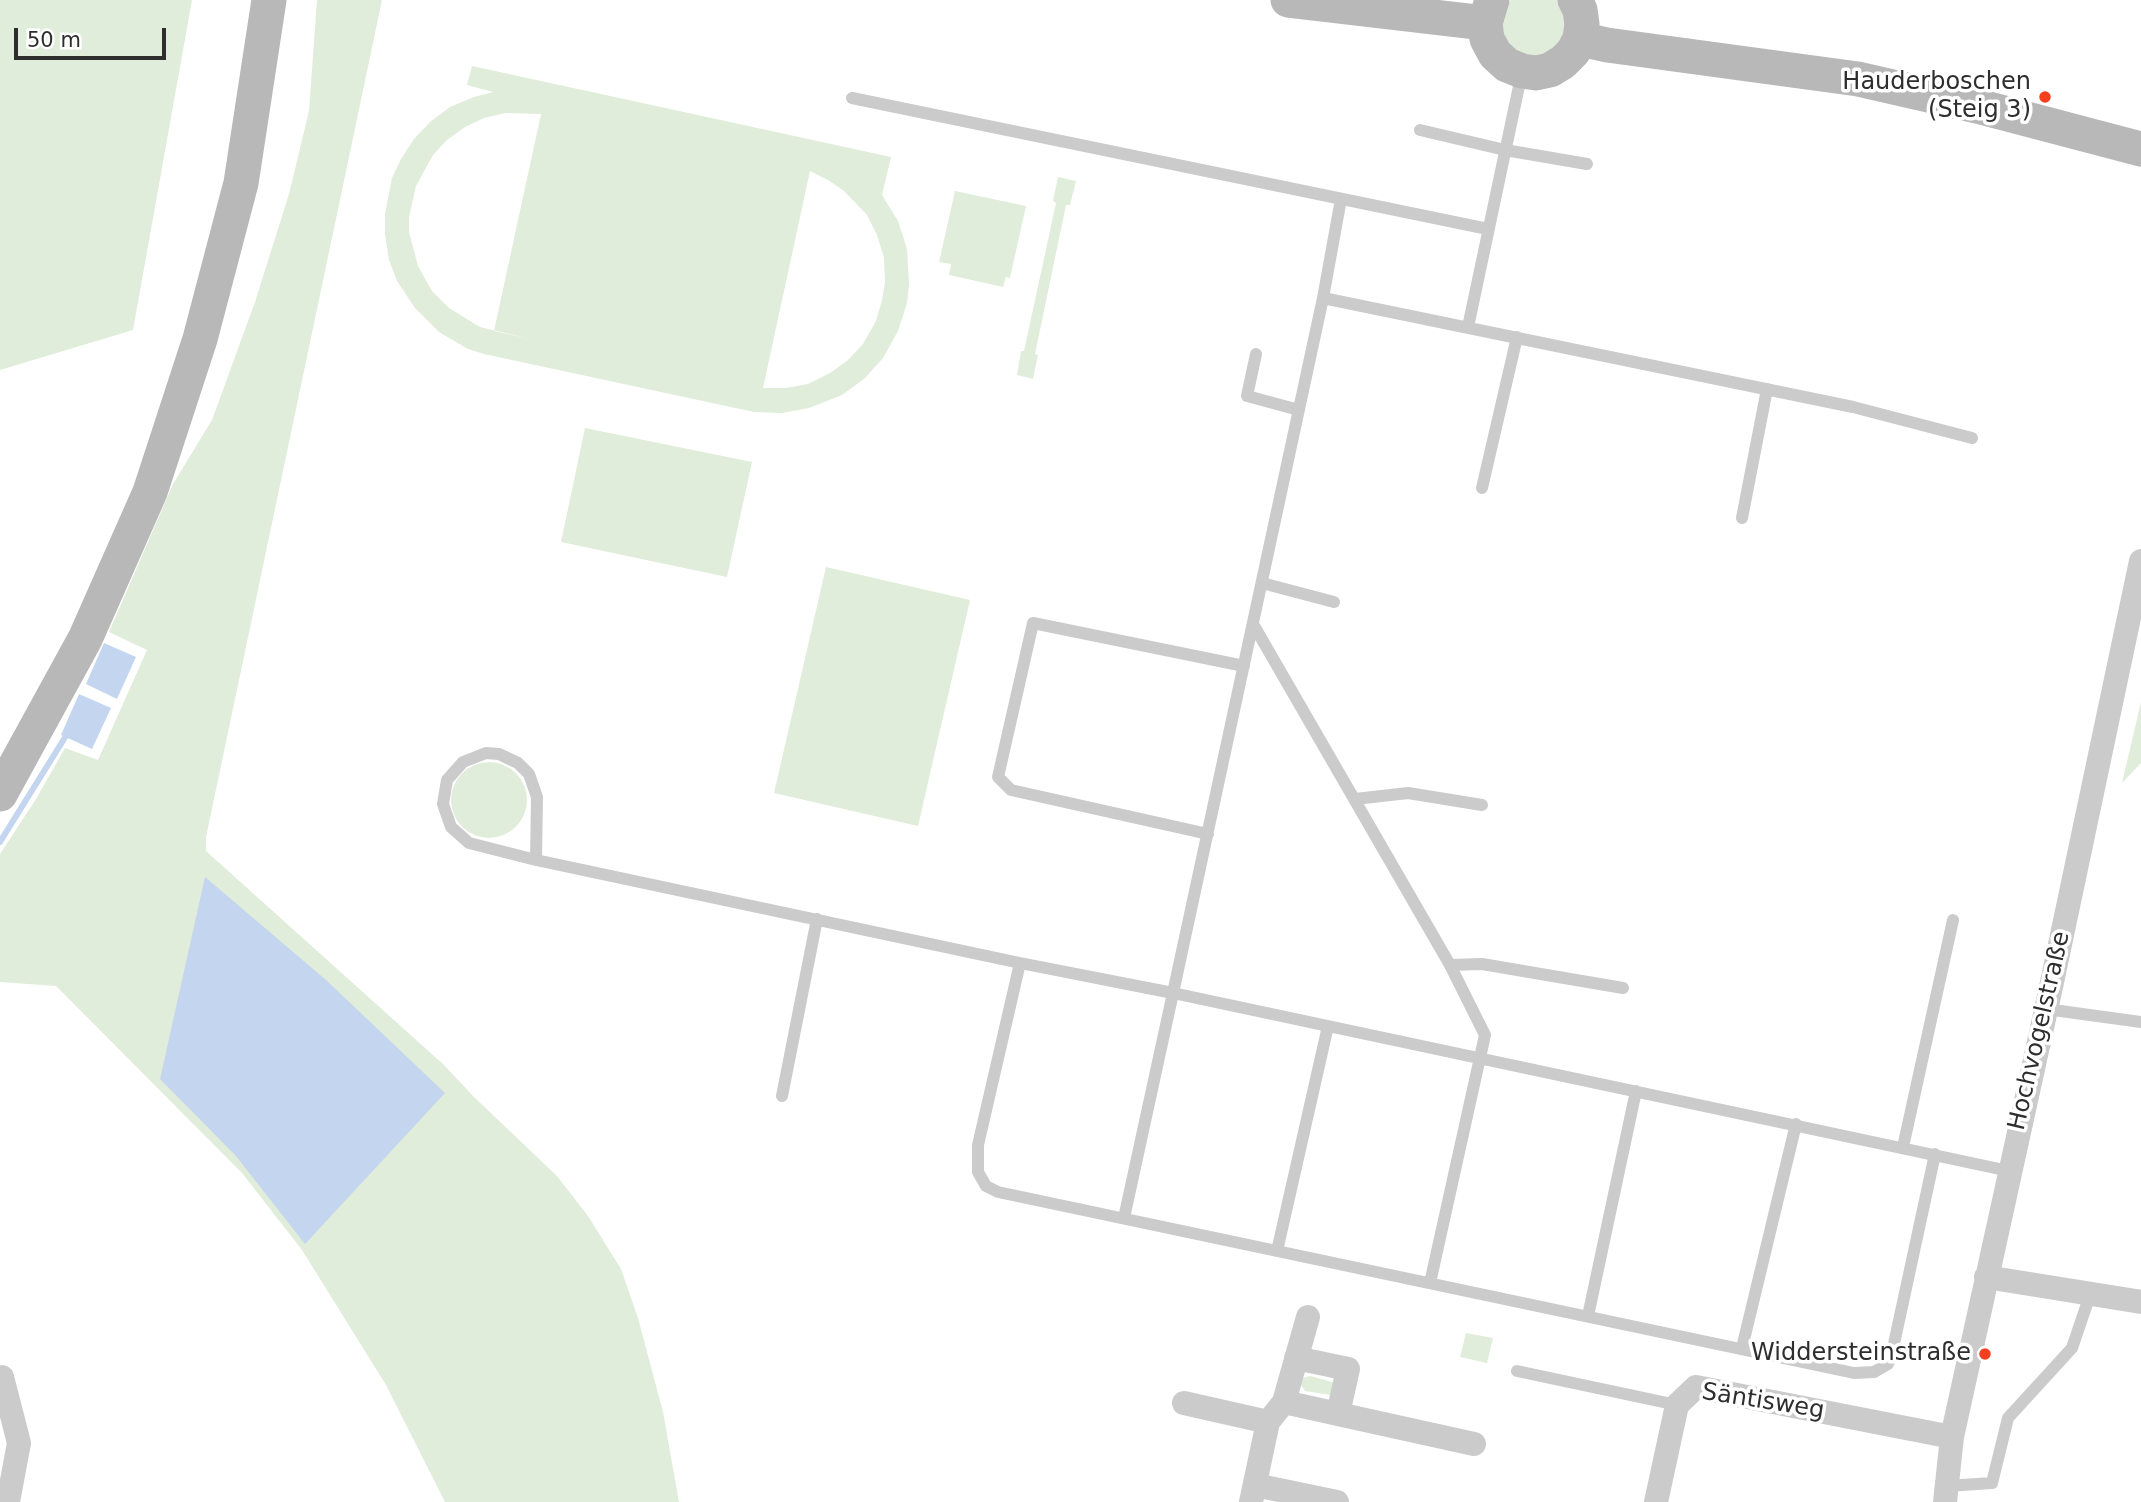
<!DOCTYPE html>
<html>
<head>
<meta charset="utf-8">
<style>
  body { margin:0 }
  #map { position:relative; width:2141px; height:1502px; overflow:hidden; background:#fff; font-family:"DejaVu Sans",sans-serif }
  canvas { display:block }
  .scale { position:absolute; left:14px; top:28px; width:152px; height:32px; box-sizing:border-box; border:4px solid #2e2e2e; border-top:0; padding-left:9px; font-size:21px; line-height:24px; white-space:nowrap; color:#2e2e2e; -webkit-text-stroke:5px #fff; paint-order:stroke }
</style>
</head>
<body>
<div id="map">
<canvas width="2141" height="1502"></canvas>
<div class="scale">50 m</div>
</div>
<script>
const ctx = document.querySelector('canvas').getContext('2d');
ctx.lineJoin = 'round';
function fillPath(path, color) {
  ctx.fillStyle = color;
  ctx.fill(path, 'evenodd');
}
function toPath(rows) {
  const path = new Path2D();
  for (const r of rows) {
    if (r.length === 3) {
      path.moveTo(r[0] + r[2], r[1]);
      path.arc(r[0], r[1], r[2], 0, 2 * Math.PI);
      continue;
    }
    path.moveTo(r[0], r[1]);
    for (let i = 2; i < r.length; i += 2) path.lineTo(r[i], r[i + 1]);
  }
  return path;
}
function trace(path, color, width, dash) {
  ctx.strokeStyle = color;
  ctx.lineWidth = width;
  ctx.lineCap = dash ? 'butt' : 'round';
  ctx.setLineDash(dash || []);
  ctx.stroke(path);
}
function write(font, color, halo, rows, align = 'center') {
  ctx.font = font + ' "DejaVu Sans",sans-serif';
  ctx.lineWidth = 7;
  ctx.setLineDash([]);
  ctx.textBaseline = 'middle';
  ctx.strokeStyle = halo;
  ctx.fillStyle = color;
  for (const [text, x, y, turn = 0] of rows) {
    ctx.save();
    ctx.translate(x, y);
    ctx.rotate((+turn || 0) * Math.PI / 180);
    ctx.textAlign = isNaN(turn) ? turn : align;
    if (halo) ctx.strokeText(text, 0, 0);
    ctx.fillText(text, 0, 0);
    ctx.restore();
  }
}
fillPath(toPath([
  [0,0,192,0,133,330,0,370],
  [317,0,382,0,206,837,206,851,444,1065,474,1097,557,1176,588,1216,621,1269,638,1318,663,1412,679,1502,445,1502,386,1385,302,1250,242,1173,56,986,0,982,0,854,36,799,65,748,98,760,147,650,109,632,173,484,212,420,255,302,289,194,309,111],
  [1511,0,1557,0,1561,3,1569,37,1533,62,1504,45,1502,11],
  [472,66,891,157,882,195,898,221,907,249,909,284,907,303,898,331,883,358,864,379,842,395,809,408,782,413,754,412,484,354,468,349,439,332,415,308,397,281,389,260,385,234,385,214,392,178,401,159,414,139,430,122,450,107,474,97,493,92,467,85],
  [505,113,541,114,494,331,535,340,480,327,449,308,432,291,418,266,409,232,409,217,416,186,433,155,447,140,465,127,484,118],
  [810,171,828,180,844,191,867,215,877,235,884,258,885,282,882,300,876,321,863,344,848,360,830,373,808,384,786,388,763,388],
  [1058,177,1076,181,1070,205,1066,205,1035,354,1038,355,1033,379,1017,375,1021,351,1024,351,1056,203,1053,201],
  [955,191,1026,206,1010,278,1006,277,1003,287,949,275,951,264,939,262],
  [585,428,752,462,727,577,561,542],
  [826,567,970,600,918,826,774,793],
  [2141,702,2141,763,2122,783],
  [489,800,38],
  [1466,1333,1493,1338,1487,1363,1460,1357],
  [1310,1376,1333,1382,1331,1395,1305,1391,1301,1385,1303,1378]
]), '#e0edda');
fillPath(toPath([
  [104,643,136,657,117,699,86,684],
  [79,694,111,708,92,749,61,735],
  [205,877,326,980,445,1093,305,1244,236,1156,160,1079]
]), '#c4d5ef');
trace(toPath([
  [0,842,69,731]
]), '#c4d5ef', 6);
trace(toPath([
  [852,98,1488,229],
  [1420,130,1505,150,1587,164],
  [1323,298,1341,199],
  [1468,327,1522,72],
  [1256,354,1247,396,1299,410],
  [1972,438,1853,407,1323,298,1173,993,2009,1171],
  [1482,488,1517,337],
  [1742,518,1767,389],
  [1262,583,1334,602],
  [1253,624,1450,965,1485,1035,1430,1283],
  [1355,799,1408,793,1482,805],
  [1208,834,1011,790,998,777,1033,623,1244,666],
  [536,860,537,797,529,774,518,763,499,754,486,753,463,762,447,780,443,804,451,827,469,843,536,860,1020,963,1173,993,1124,1218],
  [1020,963,978,1145,978,1172,986,1186,998,1192,1854,1373,1874,1372,1888,1364,1892,1353,1935,1154],
  [1450,965,1482,964,1623,988],
  [2046,1009,2141,1022],
  [782,1096,817,919],
  [1903,1147,1953,920],
  [1277,1251,1328,1026],
  [1588,1316,1636,1091],
  [1742,1348,1796,1124],
  [1517,1371,1677,1405],
  [1947,1486,1992,1483,2008,1418,2072,1348,2091,1292]
]), '#cbcbcb', 12);
trace(toPath([
  [1986,1277,2141,1302],
  [2,1377,19,1443,8,1502],
  [1284,1402,1338,1414,1348,1369,1296,1358],
  [1184,1403,1268,1422],
  [1338,1414,1474,1444],
  [1255,1485,1337,1502],
  [1251,1502,1268,1422,1284,1402,1308,1317],
  [1656,1502,1677,1405,1696,1387,1952,1437],
  [1945,1502,1952,1437,2051,987,2141,561]
]), '#cbcbcb', 24);
trace(toPath([
  [1288,0,1485,23],
  [1492,0,1485,23,1487,39,1495,54,1507,65,1522,71,1536,73,1550,70,1563,62,1573,52,1580,39,1582,24,1580,10,1575,0],
  [1580,39,1607,45,1858,79,1985,108,2141,149],
  [0,794,85,639,150,492,200,339,241,183,269,0]
]), '#b8b8b8', 35);
for (const [x, y, r, color] of [
  [2045,97,7,"#f5401f"],
  [1985,1354,7,"#f5401f"]
]) {
  const dot = new Path2D();
  dot.arc(x, y, r, 0, 2 * Math.PI);
  ctx.fillStyle = color;
  ctx.fill(dot);
  trace(dot, '#fff', 2.5);
}
write('24px', '#2e2e2e', '#fff', [
  ["Hauderboschen",2031,83],
  ["(Steig 3)",2031,111],
  ["Widdersteinstraße",1971,1354]
], 'right');
write('24px', '#2e2e2e', '#fff', [
  ["Hochvogelstraße",2040,1031,-77],
  ["Säntisweg",1763,1402,9]
]);
</script>
</body>
</html>
